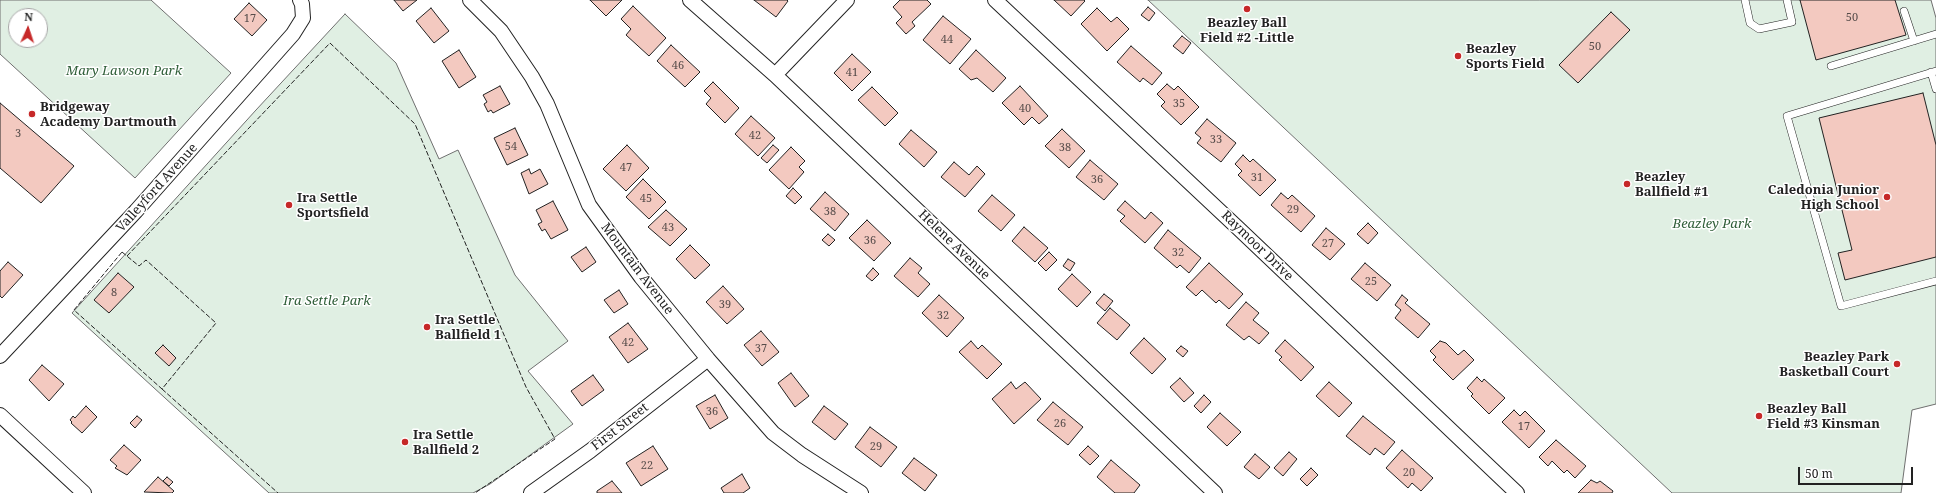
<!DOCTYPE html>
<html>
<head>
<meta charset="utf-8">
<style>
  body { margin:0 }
  #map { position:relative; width:1936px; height:493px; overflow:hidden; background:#fff; font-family:"Noto Serif",serif }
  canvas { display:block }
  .north { position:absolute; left:8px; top:8px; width:40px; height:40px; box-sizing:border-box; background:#fff; border:1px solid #a7a7a7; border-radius:50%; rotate:3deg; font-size:11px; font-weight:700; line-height:16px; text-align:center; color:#222 }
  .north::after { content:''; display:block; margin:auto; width:14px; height:18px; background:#c62828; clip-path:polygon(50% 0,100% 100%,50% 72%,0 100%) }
  .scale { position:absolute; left:1798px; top:467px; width:115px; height:18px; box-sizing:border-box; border:2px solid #222; border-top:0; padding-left:5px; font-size:12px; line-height:14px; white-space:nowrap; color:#222; -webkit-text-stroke:3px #fff; paint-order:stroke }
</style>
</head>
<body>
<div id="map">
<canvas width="1936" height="493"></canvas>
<div class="north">N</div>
<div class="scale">50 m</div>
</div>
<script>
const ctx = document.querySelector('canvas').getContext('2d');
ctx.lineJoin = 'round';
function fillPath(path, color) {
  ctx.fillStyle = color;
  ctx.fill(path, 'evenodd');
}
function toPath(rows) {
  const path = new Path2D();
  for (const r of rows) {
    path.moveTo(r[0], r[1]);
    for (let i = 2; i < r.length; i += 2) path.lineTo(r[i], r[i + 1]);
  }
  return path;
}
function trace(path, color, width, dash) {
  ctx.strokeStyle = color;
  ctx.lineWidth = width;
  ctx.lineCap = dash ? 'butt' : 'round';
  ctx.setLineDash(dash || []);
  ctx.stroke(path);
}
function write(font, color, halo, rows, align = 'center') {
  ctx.font = font + ' "Noto Serif",serif';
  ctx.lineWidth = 3;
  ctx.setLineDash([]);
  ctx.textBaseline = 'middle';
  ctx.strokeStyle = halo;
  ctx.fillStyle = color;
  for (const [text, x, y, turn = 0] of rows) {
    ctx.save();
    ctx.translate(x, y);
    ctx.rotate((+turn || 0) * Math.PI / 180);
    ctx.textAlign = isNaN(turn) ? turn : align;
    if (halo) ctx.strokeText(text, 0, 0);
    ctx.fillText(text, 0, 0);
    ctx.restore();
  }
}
const green = toPath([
  [0,0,151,0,231,73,135,178,0,54,0,0],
  [16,16,40,16,40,40,16,40,16,16],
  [1148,0,1931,0,1936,18,1936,404,1912,410,1901,493,1672,493,1148,0],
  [345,14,396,63,439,159,458,150,515,275,568,341,528,371,573,424,490,484,473,493,269,493,72,313,256,110,345,14]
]);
fillPath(green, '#e0efe3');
trace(green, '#6f6f6f', 1);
const building = toPath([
  [394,0,417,0,403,11,394,0],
  [590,0,622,0,606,16,590,0],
  [754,0,787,0,788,1,776,17,754,0],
  [900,0,927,0,931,4,912,22,915,26,906,34,896,23,902,17,893,7,900,0],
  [1054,0,1084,0,1085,1,1071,16,1054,0],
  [1800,0,1895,0,1906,35,1816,60,1800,0],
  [249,3,267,20,252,36,234,19,249,3],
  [633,6,666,38,649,56,626,35,631,29,621,19,633,6],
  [1148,7,1155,13,1149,21,1141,15,1148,7],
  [431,8,449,31,434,43,416,21,431,8],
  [1097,8,1111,22,1117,17,1129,29,1107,51,1081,24,1097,8],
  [1611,12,1630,30,1578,83,1559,65,1611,12],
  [943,16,971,39,950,64,923,40,943,16],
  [1182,36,1191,43,1183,54,1173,46,1182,36],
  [671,45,700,72,685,87,657,61,671,45],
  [1131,46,1162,73,1152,85,1143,78,1140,82,1117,62,1131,46],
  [459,50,476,77,459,88,442,61,459,50],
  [976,50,1006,78,993,92,977,78,971,80,959,69,976,50],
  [852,54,871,72,852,91,834,73,852,54],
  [713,82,739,108,725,123,706,104,711,98,704,91,713,82],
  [1167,84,1174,90,1178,86,1199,107,1181,125,1161,106,1165,102,1157,94,1167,84],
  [500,86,510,104,493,113,491,110,488,112,484,104,487,102,483,95,500,86],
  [1020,86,1048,116,1039,124,1032,117,1024,125,1002,103,1020,86],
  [872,87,898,113,885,126,858,100,872,87],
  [1923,93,1936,145,1936,257,1845,280,1838,253,1852,250,1819,118,1923,93],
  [0,103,74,166,41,203,0,168,0,103],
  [751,116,775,138,758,156,735,134,751,116],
  [1207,119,1236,143,1221,162,1197,143,1201,138,1195,133,1207,119],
  [515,128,528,155,507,165,494,138,515,128],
  [1062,129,1085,151,1069,168,1045,146,1062,129],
  [911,130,937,152,924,167,899,144,911,130],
  [627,145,649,168,626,191,603,169,627,145],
  [773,145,779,150,767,163,761,158,773,145],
  [791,147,805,161,799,167,804,172,789,189,769,170,791,147],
  [1243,155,1250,162,1253,159,1276,180,1260,196,1238,175,1242,171,1235,164,1243,155],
  [1090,160,1118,184,1104,200,1076,177,1090,160],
  [954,162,969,175,977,166,985,174,965,197,941,177,954,162],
  [529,169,531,174,540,169,548,184,529,194,521,173,529,169],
  [643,179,666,202,649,219,626,197,643,179],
  [793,188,802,197,795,204,786,196,793,188],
  [825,192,849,214,835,231,810,209,825,192],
  [1281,193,1288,199,1292,195,1315,216,1301,232,1271,205,1281,193],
  [992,195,1015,215,1001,231,978,211,992,195],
  [553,201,568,230,551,239,545,229,542,231,538,224,542,222,536,210,553,201],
  [1125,201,1145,219,1151,212,1163,223,1145,243,1120,221,1125,216,1117,210,1125,201],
  [666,210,687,229,670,246,648,227,666,210],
  [867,220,891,243,874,261,849,238,867,220],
  [1368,223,1378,233,1368,244,1357,234,1368,223],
  [1024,227,1048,248,1035,262,1012,241,1024,227],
  [1326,228,1345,244,1330,260,1312,245,1326,228],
  [1168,230,1201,258,1189,273,1180,265,1177,268,1154,248,1168,230],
  [828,234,835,240,829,246,822,240,828,234],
  [690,245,710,265,695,279,676,259,690,245],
  [586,247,596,262,582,272,571,257,586,247],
  [1049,252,1057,260,1046,271,1038,263,1049,252],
  [910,258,922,268,918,273,930,284,918,297,894,276,910,258],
  [1068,259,1075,263,1070,271,1063,266,1068,259],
  [8,262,23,275,2,298,0,296,0,271,8,262],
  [1209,263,1243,294,1229,309,1219,300,1216,303,1202,290,1196,296,1186,287,1209,263],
  [1365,263,1391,285,1377,301,1351,279,1365,263],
  [873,268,879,274,872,281,866,276,873,268],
  [118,273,134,287,109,313,94,300,118,273],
  [1072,274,1091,292,1077,307,1058,289,1072,274],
  [723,286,744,309,727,324,706,302,723,286],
  [619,290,628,304,614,313,604,300,619,290],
  [1104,294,1113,301,1105,311,1096,303,1104,294],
  [939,295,964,318,947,337,922,313,939,295],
  [1402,295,1408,300,1405,303,1430,324,1418,338,1395,318,1401,310,1395,305,1402,295],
  [1246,302,1259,313,1253,320,1269,333,1259,344,1249,336,1244,340,1226,325,1246,302],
  [1110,308,1130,325,1117,340,1097,323,1110,308],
  [628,323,648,349,628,363,609,337,628,323],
  [761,331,779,352,762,366,744,345,761,331],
  [1144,338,1166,359,1152,374,1130,353,1144,338],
  [1285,340,1314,367,1301,381,1279,360,1282,357,1275,351,1285,340],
  [971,341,978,349,982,345,1002,364,987,379,959,352,971,341],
  [1440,341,1446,343,1458,355,1464,350,1474,360,1453,380,1433,360,1436,357,1430,351,1440,341],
  [163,345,176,358,169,366,155,353,163,345],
  [1181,346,1188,351,1183,357,1176,351,1181,346],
  [42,365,64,384,49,401,29,380,42,365],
  [791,373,809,396,795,407,778,383,791,373],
  [593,375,604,390,582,406,571,391,593,375],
  [1477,377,1482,382,1484,379,1505,398,1489,414,1471,396,1473,394,1467,388,1477,377],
  [1180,378,1194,393,1184,402,1170,387,1180,378],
  [1011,382,1016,389,1025,382,1041,399,1014,424,992,399,1011,382],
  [1329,382,1352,403,1339,417,1316,396,1329,382],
  [715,395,728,418,710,429,696,406,715,395],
  [1204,395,1211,402,1201,413,1194,406,1204,395],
  [1053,402,1083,427,1068,445,1037,420,1053,402],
  [86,406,97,417,82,433,71,423,72,422,70,420,73,416,75,418,86,406],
  [824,406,848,424,835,440,812,422,824,406],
  [1514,410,1520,416,1525,411,1545,431,1529,448,1502,422,1514,410],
  [1220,413,1241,432,1227,446,1207,427,1220,413],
  [137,416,142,420,135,428,130,423,137,416],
  [1363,416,1395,442,1384,455,1375,448,1370,455,1346,436,1363,416],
  [870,427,897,447,881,467,855,447,870,427],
  [1556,440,1586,466,1575,478,1567,470,1564,473,1552,461,1548,466,1539,457,1556,440],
  [124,445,141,460,127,475,115,468,117,466,110,460,124,445],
  [653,446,668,469,641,486,626,463,653,446],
  [1088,446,1099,456,1090,465,1079,455,1088,446],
  [1402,450,1433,478,1421,491,1412,483,1408,488,1386,468,1402,450],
  [1289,452,1297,459,1283,476,1274,468,1289,452],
  [1255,454,1270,467,1259,479,1244,467,1255,454],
  [914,458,937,475,925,491,902,473,914,458],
  [1111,460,1140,485,1134,493,1115,493,1097,477,1111,460],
  [1311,468,1318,475,1307,486,1300,479,1311,468],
  [742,474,750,488,743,493,724,493,721,488,742,474],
  [158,477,174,491,172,493,144,492,158,477],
  [167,477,173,482,169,486,163,481,167,477],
  [1591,480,1597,483,1600,481,1613,491,1612,493,1578,493,1591,480],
  [612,481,622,493,597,493,597,491,612,481]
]);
fillPath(building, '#f3c9c0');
trace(building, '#222', 1);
const service = toPath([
  [1745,0,1750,23,1759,29,1792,22,1787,0],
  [1904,11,1914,41],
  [1831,66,1936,34],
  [1936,71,1787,116,1841,306,1936,281],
  [1931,72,1936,89]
]);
const minor = toPath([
  [470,0,501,31,532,77,547,104,589,205,641,277,708,359,773,433,802,455,861,493],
  [690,0,775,75,1215,493],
  [995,0,1239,229,1517,493],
  [775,75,847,0],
  [0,356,136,211,293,34,303,18,302,4,300,0],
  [0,415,84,493],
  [531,493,590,451,708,359]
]);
trace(service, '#222', 8);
trace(minor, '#222', 16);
trace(service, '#fff', 7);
trace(minor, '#fff', 14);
trace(toPath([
  [122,252,139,266,146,260,216,323,162,389,74,310,122,252],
  [127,256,330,43,415,124,526,387,555,439,475,493],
  [162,389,278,493]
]), '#222', 1, [5, 2]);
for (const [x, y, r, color] of [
  [1247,9,4,"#c62828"],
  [1458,56,4,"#c62828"],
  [32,114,4,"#c62828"],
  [1627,184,4,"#c62828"],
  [1887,197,4,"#c62828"],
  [289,205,4,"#c62828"],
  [427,327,4,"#c62828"],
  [1897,364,4,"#c62828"],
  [1759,416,4,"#c62828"],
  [405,442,4,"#c62828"]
]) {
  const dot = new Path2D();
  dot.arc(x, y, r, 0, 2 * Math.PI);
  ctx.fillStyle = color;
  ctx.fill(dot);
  trace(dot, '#fff', 1.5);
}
write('11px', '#564c4a', null, [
  ["50",1852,18],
  ["17",250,19],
  ["44",947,40],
  ["50",1595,47],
  ["46",678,66],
  ["41",852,73],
  ["35",1179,104],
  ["40",1025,109],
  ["3",18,134],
  ["42",755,136],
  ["33",1216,140],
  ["54",511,147],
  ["38",1065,148],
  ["47",626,168],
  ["31",1257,178],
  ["36",1097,180],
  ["45",646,199],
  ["29",1293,210],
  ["38",830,212],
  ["43",668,228],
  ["36",870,241],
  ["27",1328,244],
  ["32",1178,253],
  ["25",1371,282],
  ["8",114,293],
  ["39",725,305],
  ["32",943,316],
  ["42",628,343],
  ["37",761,349],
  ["36",712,412],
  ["26",1060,424],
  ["17",1524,427],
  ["29",876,447],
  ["22",647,466],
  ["20",1409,473]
]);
write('bold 13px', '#222', '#fff', [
  ["Beazley Ball",1247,23,"center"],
  ["Field #2 -Little",1247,38,"center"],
  ["Beazley",1466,49],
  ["Sports Field",1466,64],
  ["Bridgeway",40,107],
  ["Academy Dartmouth",40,122],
  ["Beazley",1635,177],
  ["Ballfield #1",1635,192],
  ["Caledonia Junior",1879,190,"right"],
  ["High School",1879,205,"right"],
  ["Ira Settle",297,198],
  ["Sportsfield",297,213],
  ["Ira Settle",435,320],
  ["Ballfield 1",435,335],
  ["Beazley Park",1889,357,"right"],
  ["Basketball Court",1889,372,"right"],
  ["Beazley Ball",1767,409],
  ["Field #3 Kinsman",1767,424],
  ["Ira Settle",413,435],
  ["Ballfield 2",413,450]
], 'left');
write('italic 13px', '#2f5e38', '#fff', [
  ["Mary Lawson Park",124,71],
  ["Beazley Park",1712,224],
  ["Ira Settle Park",327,301]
]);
write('13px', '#222', '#fff', [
  ["Valleyford Avenue",157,188,-48],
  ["Helene Avenue",954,245,44],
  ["Raymoor Drive",1257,246,44],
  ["Mountain Avenue",637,269,53],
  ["First Street",620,427,-38]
]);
</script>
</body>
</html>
